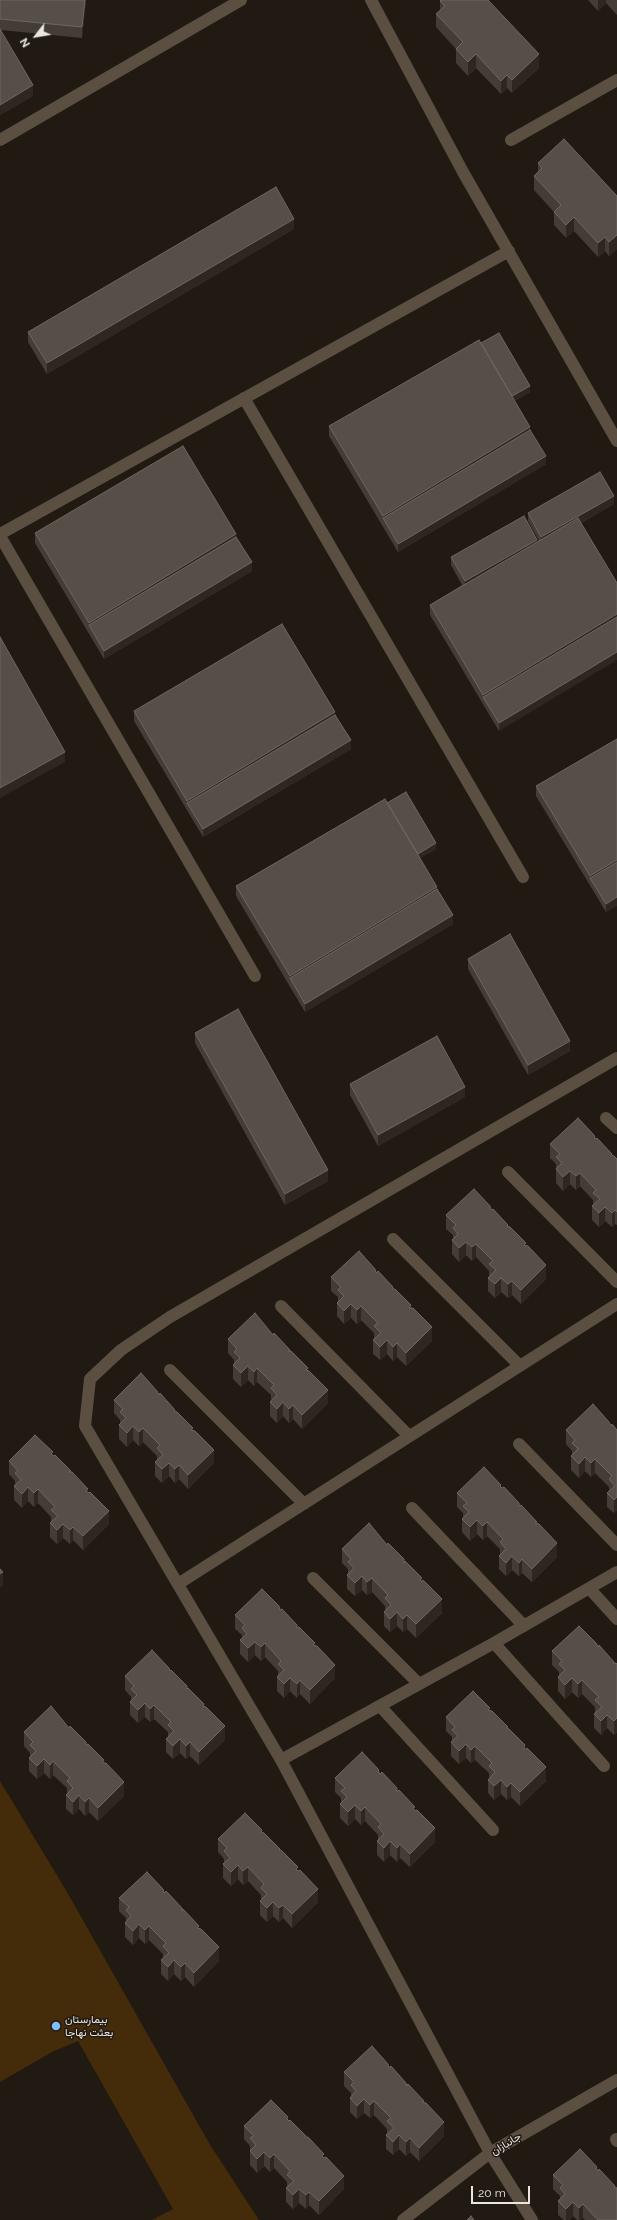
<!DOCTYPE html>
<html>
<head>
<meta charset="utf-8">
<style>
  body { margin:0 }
  #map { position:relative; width:617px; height:2220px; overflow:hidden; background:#211a13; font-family:Raleway,sans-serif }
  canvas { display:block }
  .north { position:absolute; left:16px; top:16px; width:40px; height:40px; -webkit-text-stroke:3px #211a13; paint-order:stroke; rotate:239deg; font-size:11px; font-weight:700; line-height:16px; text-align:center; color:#ebe6e1 }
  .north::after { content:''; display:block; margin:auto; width:14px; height:18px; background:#ebe6e1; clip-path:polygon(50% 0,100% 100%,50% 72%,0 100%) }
  .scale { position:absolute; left:471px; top:2186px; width:59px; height:18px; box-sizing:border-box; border:2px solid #ebe6e1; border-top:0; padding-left:5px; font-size:12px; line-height:14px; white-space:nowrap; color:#ebe6e1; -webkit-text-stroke:3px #211a13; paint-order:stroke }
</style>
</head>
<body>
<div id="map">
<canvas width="617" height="2220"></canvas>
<div class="north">N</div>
<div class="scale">20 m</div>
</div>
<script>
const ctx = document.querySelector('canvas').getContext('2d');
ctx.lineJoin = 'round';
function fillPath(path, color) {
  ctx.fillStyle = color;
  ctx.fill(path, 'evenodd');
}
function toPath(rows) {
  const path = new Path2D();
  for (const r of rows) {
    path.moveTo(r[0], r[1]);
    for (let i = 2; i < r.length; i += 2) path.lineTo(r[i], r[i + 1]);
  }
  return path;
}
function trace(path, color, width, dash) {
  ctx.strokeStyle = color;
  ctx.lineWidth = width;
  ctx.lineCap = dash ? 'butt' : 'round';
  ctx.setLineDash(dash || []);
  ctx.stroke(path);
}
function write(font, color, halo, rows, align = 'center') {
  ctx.font = font + ' Raleway,Vazirmatn,sans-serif';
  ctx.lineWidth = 3;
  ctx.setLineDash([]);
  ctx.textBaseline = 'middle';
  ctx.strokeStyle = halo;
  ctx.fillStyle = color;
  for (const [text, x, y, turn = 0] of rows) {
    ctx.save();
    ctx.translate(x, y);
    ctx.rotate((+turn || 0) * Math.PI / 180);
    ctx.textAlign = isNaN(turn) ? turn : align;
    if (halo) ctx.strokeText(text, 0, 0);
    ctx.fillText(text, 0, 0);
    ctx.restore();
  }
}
fillPath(toPath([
  [0,1781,67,1892,209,2143,259,2220,152,2220,173,2209,78,2041,52,2052,0,2082]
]), '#442b0a');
trace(toPath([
  [371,0,463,172,617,441],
  [0,140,241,0],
  [511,140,617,80],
  [244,398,523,877],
  [0,534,509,251],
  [0,536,255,976],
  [606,1118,617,1128],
  [508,1172,617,1282],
  [393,1239,520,1366],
  [281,1306,409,1436],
  [170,1370,304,1504],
  [519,1444,617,1545],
  [412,1508,524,1626],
  [313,1578,419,1684],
  [178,1584,617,1304],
  [589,1588,617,1619],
  [494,1643,604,1766],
  [380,1706,493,1830],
  [281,1760,494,1643,617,1572],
  [616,2139,617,2141],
  [403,2220,490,2153,617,2080],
  [532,2220,490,2153,281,1760,85,1426,90,1379,121,1350,170,1317,617,1058]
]), '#5b4f41', 12);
fillPath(toPath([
  [0,0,86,0,82,38,1,30,33,96,0,115],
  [588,0,617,0,617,15,606,3,598,11],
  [440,1,539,68,512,93,507,88,501,94,476,68,468,76,456,63,456,49,436,27,436,14,440,10],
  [538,163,617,196,617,249,609,256,605,251,598,257,574,231,566,238,554,225,554,212,534,190,534,176,538,172],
  [294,229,47,374,28,342,28,332],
  [481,343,530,392,514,401,530,430,546,464,398,552,329,436,329,426],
  [614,504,581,523,499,731,430,615,430,605,462,585,451,565,451,557,537,542,539,541,528,521,528,513],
  [35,533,236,537,252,571,104,659,35,543],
  [134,711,335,715,351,749,203,837,134,721],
  [617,739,606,912,536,796,536,786],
  [387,803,436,849,420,858,437,889,453,924,305,1012,236,896,236,886],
  [468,959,570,1051,528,1075,468,969],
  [195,1033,328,1181,285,1205,195,1043],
  [350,1084,465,1097,378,1146,350,1095],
  [595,1139,612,1156,617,1159,617,1225,615,1224,612,1227,605,1221,599,1227,592,1220,592,1206,593,1206,593,1200,580,1186,576,1190,570,1184,563,1191,556,1183,556,1164,550,1158,550,1144],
  [491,1210,508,1227,526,1246,546,1279,521,1304,512,1295,508,1298,501,1292,495,1298,488,1291,488,1278,489,1277,489,1271,476,1257,472,1261,466,1255,459,1262,452,1254,452,1240,453,1239,453,1235,446,1229,446,1215],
  [376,1273,393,1289,411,1308,432,1341,406,1366,397,1357,393,1361,387,1354,380,1360,373,1354,373,1340,374,1339,374,1333,361,1320,357,1324,351,1318,344,1324,337,1316,337,1303,338,1302,338,1297,331,1291,331,1277],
  [273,1335,290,1351,308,1370,328,1403,302,1429,293,1419,289,1423,283,1416,277,1423,270,1416,270,1402,271,1401,271,1395,257,1382,254,1386,248,1380,241,1387,233,1379,233,1365,234,1364,234,1360,228,1353,228,1339],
  [159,1395,175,1411,193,1430,214,1463,188,1489,179,1479,175,1483,169,1476,162,1483,155,1476,155,1462,157,1461,157,1456,143,1442,139,1446,133,1440,127,1447,119,1439,119,1425,120,1424,120,1420,114,1413,114,1400],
  [611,1426,617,1430,614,1513,607,1507,607,1493,609,1492,609,1487,595,1473,591,1477,585,1471,579,1478,571,1470,571,1456,572,1455,572,1451,566,1444,566,1430],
  [53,1455,71,1472,88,1493,109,1524,83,1550,73,1540,70,1544,63,1538,57,1544,50,1537,50,1523,51,1522,51,1517,38,1503,34,1507,28,1501,22,1508,14,1500,14,1486,15,1485,15,1481,9,1474,9,1461],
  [501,1487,537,1524,557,1557,532,1582,522,1573,519,1576,512,1570,506,1576,499,1569,499,1556,500,1555,500,1549,487,1536,483,1540,477,1534,470,1541,462,1532,462,1519,463,1518,463,1513,457,1507,457,1493],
  [387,1545,422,1581,442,1613,416,1638,407,1629,403,1632,397,1626,390,1632,384,1626,384,1612,385,1611,385,1606,372,1592,367,1595,362,1590,355,1596,347,1589,347,1575,348,1574,348,1569,342,1563,342,1549],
  [280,1610,315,1646,335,1678,310,1704,300,1694,297,1698,290,1691,284,1698,277,1691,277,1677,278,1676,278,1671,265,1657,261,1661,255,1655,248,1662,240,1654,240,1640,242,1639,242,1635,235,1629,235,1615],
  [598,1647,614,1663,617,1664,617,1732,614,1735,607,1728,601,1735,594,1728,594,1714,595,1713,595,1707,582,1694,578,1698,572,1692,565,1699,558,1691,558,1677,559,1676,559,1672,552,1665,552,1651],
  [170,1671,204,1707,225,1740,199,1765,190,1756,186,1759,180,1753,173,1759,166,1752,166,1739,168,1738,168,1732,154,1719,150,1722,145,1717,138,1723,130,1715,130,1702,131,1701,131,1697,125,1690,125,1676],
  [490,1710,508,1729,525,1749,546,1781,520,1806,511,1797,507,1800,501,1794,494,1800,488,1793,488,1780,489,1779,489,1773,475,1760,471,1763,466,1758,459,1764,451,1756,451,1742,452,1741,452,1737,446,1731,446,1717],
  [69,1728,104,1763,124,1796,98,1821,89,1812,85,1816,79,1809,73,1815,66,1809,66,1795,67,1794,67,1788,53,1775,50,1779,44,1773,37,1779,29,1771,29,1758,30,1757,30,1753,24,1746,24,1732],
  [379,1772,415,1810,435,1842,410,1867,400,1858,397,1862,390,1855,384,1862,377,1855,377,1841,378,1840,378,1835,365,1821,361,1825,355,1819,348,1826,340,1818,340,1804,341,1803,341,1798,335,1792,335,1778],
  [262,1832,280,1850,298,1871,318,1902,292,1928,283,1918,279,1922,273,1916,267,1922,260,1915,260,1901,261,1900,261,1895,248,1881,243,1885,238,1879,231,1886,223,1878,223,1864,224,1863,224,1859,218,1852,218,1839],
  [164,1893,199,1928,219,1961,194,1987,185,1977,181,1981,174,1974,168,1981,161,1974,161,1960,163,1959,163,1954,149,1940,145,1944,139,1938,133,1945,125,1937,125,1923,126,1922,126,1918,119,1911,119,1898],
  [389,2068,424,2103,444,2136,419,2161,410,2152,406,2156,399,2149,393,2155,386,2149,386,2135,387,2134,387,2129,374,2115,370,2118,364,2113,357,2119,350,2112,350,2098,351,2097,351,2093,344,2086,344,2072],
  [288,2120,306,2137,324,2158,344,2189,319,2215,309,2205,306,2209,299,2203,293,2209,286,2202,286,2188,287,2187,287,2182,274,2168,270,2172,264,2166,257,2173,250,2165,250,2146,244,2139,244,2126],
  [597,2170,615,2187,617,2220,585,2220,583,2218,580,2220,577,2220,573,2216,569,2220,564,2220,558,2215,558,2201,560,2200,560,2196,553,2189,553,2175]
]), '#443d35');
fillPath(toPath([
  [85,0,86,0,82,38,82,27],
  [598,0,606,0,606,3,598,11],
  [476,54,476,68,468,76,468,62],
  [539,54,539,68,512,93,512,80],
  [507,75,507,88,501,94,501,81],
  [33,85,33,96,0,115,0,105],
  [574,217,574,231,566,238,566,225],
  [294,219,294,229,47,374,47,363],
  [617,235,617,249,609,256,609,242],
  [605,237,605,251,598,257,598,243],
  [530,386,530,392,510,403,510,398],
  [530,427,530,438,383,518,383,516],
  [546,456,546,464,398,552,398,544],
  [614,496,614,504,541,545,541,537],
  [236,534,236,545,89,625,89,623],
  [537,540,537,549,465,589,465,581],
  [252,562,252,571,104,659,104,651],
  [617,614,617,625,483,697,483,695],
  [617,652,617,660,499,731,499,723],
  [335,712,335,723,187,803,187,801],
  [351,740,351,749,203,837,203,829],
  [65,752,65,762,0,798,0,788],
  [436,843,436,849,415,861,415,856],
  [617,860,617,870,590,878,590,876],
  [437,887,437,897,290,978,290,976],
  [617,897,617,906,606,912,606,904],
  [453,915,453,924,305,1012,305,1004],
  [570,1041,570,1051,528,1075,528,1065],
  [465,1087,465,1097,378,1146,378,1135],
  [328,1170,328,1181,285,1205,285,1194],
  [570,1171,570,1184,563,1191,563,1177],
  [580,1173,580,1186,576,1190,576,1176],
  [605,1207,605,1221,599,1227,599,1213],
  [615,1210,615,1224,612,1227,612,1213],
  [466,1242,466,1255,459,1262,459,1248],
  [476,1244,476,1257,472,1261,472,1247],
  [546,1265,546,1279,521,1304,521,1290],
  [501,1278,501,1292,495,1298,495,1284],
  [512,1281,512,1295,508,1298,508,1284],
  [351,1304,351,1318,344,1324,344,1311],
  [361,1306,361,1320,357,1324,357,1310],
  [432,1327,432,1341,406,1366,406,1353],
  [387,1340,387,1354,380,1360,380,1347],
  [397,1343,397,1357,393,1361,393,1347],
  [248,1366,248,1380,241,1387,241,1373],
  [257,1368,257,1382,254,1386,254,1372],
  [328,1390,328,1403,302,1429,302,1415],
  [283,1402,283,1416,277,1423,277,1409],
  [293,1405,293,1419,289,1423,289,1409],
  [133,1426,133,1440,127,1447,127,1433],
  [143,1428,143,1442,139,1446,139,1432],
  [214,1450,214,1463,188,1489,188,1475],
  [585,1457,585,1471,579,1478,579,1464],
  [595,1459,595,1473,591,1477,591,1463],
  [169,1463,169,1476,162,1483,162,1469],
  [179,1465,179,1479,175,1483,175,1469],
  [28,1487,28,1501,22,1508,22,1494],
  [38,1489,38,1503,34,1507,34,1493],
  [617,1497,617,1511,614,1513,614,1500],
  [109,1511,109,1524,83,1550,83,1536],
  [477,1520,477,1534,470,1541,470,1527],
  [487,1522,487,1536,483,1540,483,1526],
  [63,1524,63,1538,57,1544,57,1530],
  [73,1527,73,1540,70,1544,70,1530],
  [557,1543,557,1557,532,1582,532,1569],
  [512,1556,512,1570,506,1576,506,1563],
  [522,1559,522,1573,519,1576,519,1563],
  [3,1572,3,1585,0,1588,0,1574],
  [362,1576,362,1590,355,1596,355,1583],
  [372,1578,372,1592,367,1595,367,1582],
  [442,1599,442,1613,416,1638,416,1624],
  [397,1612,397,1626,390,1632,390,1619],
  [407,1615,407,1629,403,1632,403,1619],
  [255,1642,255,1655,248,1662,248,1648],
  [265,1643,265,1657,261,1661,261,1647],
  [335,1665,335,1678,310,1704,310,1690],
  [290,1678,290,1691,284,1698,284,1684],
  [572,1678,572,1692,565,1699,565,1685],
  [300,1680,300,1694,297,1698,297,1684],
  [582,1680,582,1694,578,1698,578,1684],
  [145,1703,145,1717,138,1723,138,1710],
  [154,1705,154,1719,150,1722,150,1709],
  [607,1715,607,1728,601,1735,601,1721],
  [617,1718,617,1732,614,1735,614,1721],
  [225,1726,225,1740,199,1765,199,1752],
  [180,1739,180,1753,173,1759,173,1746],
  [190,1742,190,1756,186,1759,186,1746],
  [466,1744,466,1758,459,1764,459,1751],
  [475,1746,475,1760,471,1763,471,1750],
  [44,1759,44,1773,37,1779,37,1766],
  [53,1761,53,1775,50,1779,50,1765],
  [546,1767,546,1781,520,1806,520,1792],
  [501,1780,501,1794,494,1800,494,1786],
  [124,1782,124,1796,98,1821,98,1808],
  [511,1783,511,1797,507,1800,507,1787],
  [79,1795,79,1809,73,1815,73,1802],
  [89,1798,89,1812,85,1816,85,1802],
  [355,1805,355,1819,348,1826,348,1812],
  [365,1807,365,1821,361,1825,361,1811],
  [435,1828,435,1842,410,1867,410,1854],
  [390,1841,390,1855,384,1862,384,1848],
  [400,1844,400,1858,397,1862,397,1848],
  [238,1865,238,1879,231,1886,231,1872],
  [248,1867,248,1881,243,1885,243,1871],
  [318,1889,318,1902,292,1928,292,1914],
  [273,1902,273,1916,267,1922,267,1908],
  [283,1905,283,1918,279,1922,279,1908],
  [139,1924,139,1938,133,1945,133,1931],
  [149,1926,149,1940,145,1944,145,1930],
  [219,1947,219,1961,194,1987,194,1973],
  [174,1960,174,1974,168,1981,168,1967],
  [185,1963,185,1977,181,1981,181,1967],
  [364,2099,364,2113,357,2119,357,2106],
  [374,2101,374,2115,370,2118,370,2105],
  [444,2122,444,2136,419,2161,419,2148],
  [399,2135,399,2149,393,2155,393,2142],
  [410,2138,410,2152,406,2156,406,2142],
  [264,2152,264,2166,257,2173,257,2159],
  [274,2154,274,2168,270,2172,270,2158],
  [344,2176,344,2189,319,2215,319,2201],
  [299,2189,299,2203,293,2209,293,2195],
  [309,2192,309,2205,306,2209,306,2195],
  [573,2202,573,2216,569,2220,566,2220,566,2209],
  [583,2204,583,2218,580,2220,579,2220,579,2208]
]), '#2e2720');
const building = toPath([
  [0,0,85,0,82,27,0,19,0,0],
  [441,0,488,0,539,54,512,80,507,75,501,81,476,54,468,62,456,49,463,42,436,14,445,6,440,1,441,0],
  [0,29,33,85,0,105,0,29],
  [564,139,617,196,617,235,609,242,605,237,598,243,574,217,566,225,554,212,561,205,534,176,542,168,538,163,564,139],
  [276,187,294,219,47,363,28,332,276,187],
  [499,333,530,386,512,396,481,343,499,333],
  [479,340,530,427,383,516,329,426,479,340],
  [530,430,546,456,398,544,383,518,530,430],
  [183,446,236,534,89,623,35,533,183,446],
  [600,472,614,496,541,537,528,513,600,472],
  [524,516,537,540,465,581,451,557,524,516],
  [578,518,617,583,617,614,483,695,430,605,578,518],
  [236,537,252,562,104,651,89,625,236,537],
  [617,617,617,652,499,723,483,697,617,617],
  [282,624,335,712,187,801,134,711,282,624],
  [0,637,65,752,0,788,0,637],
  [335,715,351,740,203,829,187,803,335,715],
  [617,739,617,860,590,876,536,786,617,739],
  [406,792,436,843,418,854,387,803,406,792],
  [385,799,437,887,290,976,236,886,385,799],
  [617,862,617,897,606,904,590,878,617,862],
  [437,889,453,915,305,1004,290,978,437,889],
  [510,934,570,1041,528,1065,468,959,510,934],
  [238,1009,328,1170,285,1194,195,1033,238,1009],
  [437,1036,465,1087,378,1135,350,1084,437,1036],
  [578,1118,594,1135,595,1139,597,1138,612,1154,611,1155,614,1156,617,1159,617,1212,615,1210,612,1213,605,1207,599,1213,592,1206,600,1199,593,1193,596,1190,580,1173,576,1176,570,1171,563,1177,556,1169,562,1163,556,1157,560,1154,550,1144,578,1118],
  [474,1189,490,1206,491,1210,493,1209,508,1225,507,1226,510,1227,526,1243,524,1245,528,1246,546,1265,521,1290,512,1281,508,1284,501,1278,495,1284,488,1278,496,1270,489,1264,493,1261,476,1244,472,1247,466,1242,459,1248,452,1240,458,1234,453,1228,456,1225,446,1215,474,1189],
  [359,1251,375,1269,376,1273,378,1271,393,1287,392,1289,395,1289,411,1305,409,1308,413,1308,432,1327,406,1353,397,1343,393,1347,387,1340,380,1347,373,1340,381,1333,374,1326,378,1323,361,1306,357,1310,351,1304,344,1311,337,1303,344,1296,338,1290,341,1287,331,1277,359,1251],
  [255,1313,273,1335,274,1333,290,1350,288,1351,291,1351,308,1368,306,1370,309,1371,328,1390,302,1415,293,1405,289,1409,283,1402,277,1409,270,1402,277,1395,271,1388,274,1385,257,1368,254,1372,248,1366,241,1373,233,1365,240,1358,234,1352,237,1349,228,1339,255,1313],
  [141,1373,157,1391,159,1395,160,1393,175,1410,174,1411,177,1412,193,1428,191,1430,195,1431,214,1450,188,1475,179,1465,175,1469,169,1463,162,1469,155,1462,163,1455,157,1448,160,1445,143,1428,139,1432,133,1426,127,1433,119,1425,126,1418,120,1412,123,1409,114,1400,141,1373],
  [593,1404,609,1422,611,1426,612,1424,617,1430,617,1497,614,1500,607,1493,615,1486,609,1479,612,1476,595,1459,591,1463,585,1457,579,1464,571,1456,578,1449,572,1443,575,1440,566,1430,593,1404],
  [35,1435,53,1452,51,1454,54,1456,55,1455,71,1471,69,1472,72,1472,88,1489,86,1491,89,1493,90,1492,109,1511,83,1536,73,1527,70,1530,63,1524,57,1530,50,1523,58,1516,51,1510,55,1507,38,1489,34,1493,28,1487,22,1494,14,1486,21,1480,15,1473,18,1471,9,1461,35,1435],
  [484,1467,501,1485,500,1486,502,1488,504,1487,519,1503,519,1506,521,1505,537,1522,535,1523,539,1524,557,1543,532,1569,522,1559,519,1563,512,1556,506,1563,499,1556,506,1549,500,1542,503,1539,487,1522,483,1526,477,1520,470,1527,462,1519,469,1512,463,1506,467,1503,457,1493,484,1467],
  [369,1523,387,1545,388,1543,404,1559,404,1563,405,1561,422,1578,420,1579,422,1582,423,1580,442,1599,416,1624,407,1615,403,1619,397,1612,390,1619,384,1612,391,1605,385,1598,388,1595,372,1578,367,1582,362,1576,355,1583,347,1575,354,1568,348,1562,351,1559,342,1549,369,1523],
  [0,1569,3,1572,0,1574,0,1569],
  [262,1589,279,1606,280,1610,282,1609,297,1625,297,1628,299,1627,315,1643,313,1645,317,1646,335,1665,310,1690,300,1680,297,1684,290,1678,284,1684,277,1677,284,1670,278,1664,281,1661,265,1643,261,1647,255,1642,248,1648,240,1640,247,1634,242,1628,245,1625,235,1615,262,1589],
  [579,1626,596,1643,598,1647,599,1645,614,1662,613,1663,616,1663,617,1664,617,1718,614,1721,607,1715,601,1721,594,1714,602,1707,595,1700,599,1697,582,1680,578,1684,572,1678,565,1685,558,1677,565,1670,559,1664,562,1661,552,1651,579,1626],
  [152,1650,169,1668,170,1671,171,1670,187,1686,187,1689,188,1688,204,1704,203,1706,206,1707,225,1726,199,1752,190,1742,186,1746,180,1739,173,1746,166,1739,174,1731,168,1725,171,1722,154,1705,150,1709,145,1703,138,1710,130,1702,137,1695,131,1689,134,1686,125,1676,152,1650],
  [473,1691,490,1708,488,1710,492,1711,508,1727,506,1728,509,1729,525,1745,524,1747,526,1750,527,1748,546,1767,520,1792,511,1783,507,1787,501,1780,494,1786,488,1780,495,1772,489,1766,492,1763,475,1746,471,1750,466,1744,459,1751,451,1742,458,1736,452,1730,455,1727,446,1717,473,1691],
  [51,1706,69,1728,70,1726,86,1742,86,1745,88,1744,104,1760,102,1763,106,1763,124,1782,98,1808,89,1798,85,1802,79,1795,73,1802,66,1795,73,1788,67,1781,70,1778,53,1761,50,1765,44,1759,37,1766,29,1758,36,1751,30,1745,33,1742,24,1732,51,1706],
  [362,1752,379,1770,378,1771,380,1774,382,1772,397,1788,397,1792,399,1790,415,1807,413,1808,415,1811,417,1810,435,1828,410,1854,400,1844,397,1848,390,1841,384,1848,377,1841,384,1834,378,1827,381,1824,365,1807,361,1811,355,1805,348,1812,340,1804,347,1797,341,1791,345,1788,335,1778,362,1752],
  [245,1813,262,1830,261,1832,264,1833,280,1849,279,1850,281,1850,298,1867,296,1869,298,1871,300,1870,318,1889,292,1914,283,1905,279,1908,273,1902,267,1908,260,1901,267,1894,261,1888,264,1884,248,1867,243,1871,238,1865,231,1872,223,1864,230,1858,224,1851,227,1848,218,1839,245,1813],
  [147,1872,163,1889,164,1893,166,1891,182,1908,182,1911,183,1909,199,1926,197,1928,201,1929,219,1947,194,1973,185,1963,181,1967,174,1960,168,1967,161,1960,169,1953,163,1946,166,1943,149,1926,145,1930,139,1924,133,1931,125,1923,131,1916,126,1910,129,1907,119,1898,147,1872],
  [372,2046,388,2064,389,2068,391,2066,406,2083,407,2086,408,2084,424,2101,422,2102,426,2103,444,2122,419,2148,410,2138,406,2142,399,2135,393,2142,386,2135,394,2128,387,2121,391,2118,374,2101,370,2105,364,2099,357,2106,350,2098,356,2091,351,2085,354,2082,344,2072,372,2046],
  [271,2100,288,2117,287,2119,289,2121,290,2120,306,2136,305,2137,308,2137,324,2154,322,2156,324,2158,326,2157,344,2176,319,2201,309,2192,306,2195,299,2189,293,2195,286,2188,294,2181,287,2175,290,2171,274,2154,270,2158,264,2152,257,2159,250,2151,256,2145,250,2138,254,2136,244,2126,271,2100],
  [580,2149,597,2167,596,2168,598,2171,599,2169,615,2186,614,2187,617,2188,617,2220,598,2220,583,2204,579,2208,573,2202,566,2209,558,2201,565,2194,560,2188,563,2185,553,2175,580,2149],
  [471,2216,474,2220,467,2220,471,2216]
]);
fillPath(building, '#564f47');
trace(building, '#6d6760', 1);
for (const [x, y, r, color] of [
  [56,2026,5,"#80bdfa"]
]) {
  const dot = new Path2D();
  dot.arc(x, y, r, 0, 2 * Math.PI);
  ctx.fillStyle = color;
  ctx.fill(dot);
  trace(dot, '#211a13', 1.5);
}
write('11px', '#ebe6e1', '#211a13', [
  ["بیمارستان",65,2020],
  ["بعثت نهاجا",65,2033]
], 'left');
write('11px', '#ebe6e1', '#211a13', [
  ["جانبازان",506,2144,-31]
]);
</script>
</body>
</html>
